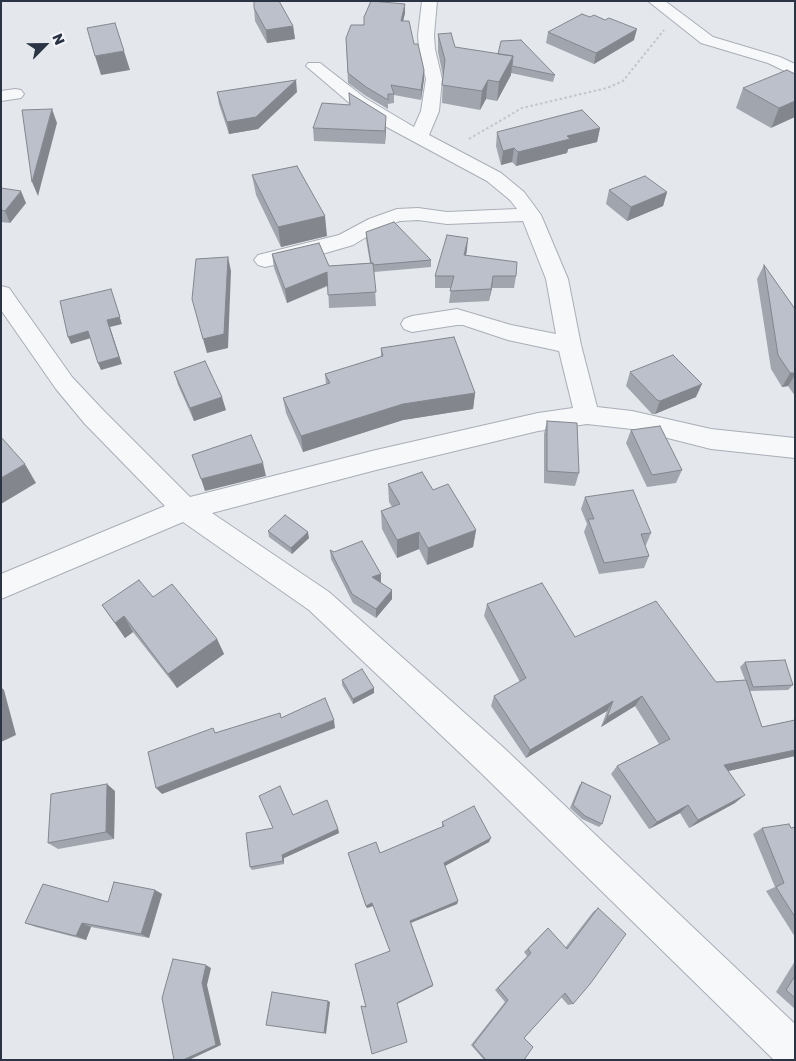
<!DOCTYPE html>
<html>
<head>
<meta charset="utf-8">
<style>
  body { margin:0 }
  #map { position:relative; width:796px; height:1061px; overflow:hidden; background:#e4e7ec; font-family:"Golos Text",sans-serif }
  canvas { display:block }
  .frame { position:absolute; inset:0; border:2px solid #2b3445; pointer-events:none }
  .north { position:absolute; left:20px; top:20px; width:50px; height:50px; -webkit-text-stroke:4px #f4f6f9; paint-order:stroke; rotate:67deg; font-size:14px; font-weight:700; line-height:20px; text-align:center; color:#2b3445 }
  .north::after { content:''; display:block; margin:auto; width:18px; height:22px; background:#2b3445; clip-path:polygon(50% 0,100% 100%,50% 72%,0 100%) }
</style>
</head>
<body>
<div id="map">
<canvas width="796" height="1061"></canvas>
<div class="frame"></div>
<div class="north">N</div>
</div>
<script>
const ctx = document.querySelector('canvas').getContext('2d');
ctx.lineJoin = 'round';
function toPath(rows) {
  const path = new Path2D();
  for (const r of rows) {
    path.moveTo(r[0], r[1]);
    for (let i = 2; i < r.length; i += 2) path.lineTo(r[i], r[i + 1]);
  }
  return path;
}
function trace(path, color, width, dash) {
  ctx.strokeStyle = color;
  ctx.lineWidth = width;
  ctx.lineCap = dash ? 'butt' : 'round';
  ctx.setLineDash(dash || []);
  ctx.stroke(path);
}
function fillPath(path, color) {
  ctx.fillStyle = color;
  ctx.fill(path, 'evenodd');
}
const minor = toPath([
  [422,1,437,1,434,35,435,49,442,79,439,111,429,135,501,173,524,192,541,215,568,279,581,345,597,407,632,411,711,429,795,438,795,458,711,449,632,429,587,424,538,431,376,470,212,513,329,592,504,748,795,1024,795,1060,774,1060,480,772,309,610,183,522,1,599,1,574,165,506,85,424,56,389,1,310,1,286,9,288,72,377,103,410,190,497,376,450,538,413,573,408,559,351,508,340,463,325,457,325,412,332,404,329,401,324,404,319,412,316,457,309,511,325,556,334,546,279,523,221,447,224,418,220,400,221,383,227,353,245,319,255,265,267,258,265,254,260,258,255,339,235,369,219,397,209,418,208,447,212,517,209,510,200,487,181,383,125,353,106,306,66,308,63,320,63,365,98,414,127,421,111,426,79,419,49,418,35,422,1],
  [648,1,665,1,713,37,780,57,795,64,795,76,768,63,701,43,648,1],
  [15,89,21,90,24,94,21,98,1,101,1,91,15,89]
]);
trace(minor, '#a9aeb7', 2);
trace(toPath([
  [469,139,522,108,607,88,623,81,664,30]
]), '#c2c5cb', 2, [2.5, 2.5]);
fillPath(minor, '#f7f8fa');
fillPath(toPath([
  [405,4,405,13,403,21,414,44,424,70,424,79,421,100,394,95,394,103,388,104,388,109,366,96,348,83,346,38,364,25],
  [254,8,293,26,295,39,267,43,255,21],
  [590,17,634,40,594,64,546,43,548,32],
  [438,34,455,47,555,75,553,82,511,73,511,75,497,101,486,99,480,110,442,103,443,76,438,52],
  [795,74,771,128,736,108,743,88],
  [217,92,297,92,258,129,229,134,219,104],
  [313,128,386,129,385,144,314,141],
  [600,128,597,142,568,149,567,153,516,166,512,162,501,165,496,146,497,132],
  [252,175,327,236,281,247,256,195],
  [1,188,26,203,10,223,1,222],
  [609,190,667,192,663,206,627,221,606,204],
  [366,232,431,260,431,267,374,272,376,306,329,308,328,286,287,303,274,268,272,254,329,266,370,263,366,239],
  [467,250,466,255,516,276,514,288,492,288,489,301,449,303,451,288,435,288,435,276],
  [764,265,795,309,795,396,788,386,782,387,771,369,757,279],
  [381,348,475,393,473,409,403,420,303,452,286,413,283,398,326,384,325,374,381,357],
  [174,372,226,410,194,421,178,385],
  [630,372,696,397,655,414,652,414,626,386],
  [547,421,579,473,575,486,544,483,544,434],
  [631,430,682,470,676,483,647,487,626,443],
  [388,484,433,490,476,530,473,547,427,565,419,549,397,558,382,529,381,511,392,507,389,502],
  [585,497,651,533,646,545,645,545,649,556,644,568,599,574,584,532,587,524,581,509],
  [268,531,309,538,292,554,269,537],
  [330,550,334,552,381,574,381,583,392,599,376,618,353,603,331,559],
  [153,597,217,639,224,654,177,688,133,632,125,638,102,605],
  [487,604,575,637,716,682,745,680,740,667,745,662,793,685,788,690,750,691,762,727,795,720,795,756,728,771,735,803,689,828,680,813,649,829,611,774,617,766,659,744,635,706,601,727,607,711,526,758,491,706,494,696,520,682,484,616],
  [342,680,374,688,374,693,353,704,342,685],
  [582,782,602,824,599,827,582,819,570,808,579,786],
  [115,791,114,839,58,849,48,843],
  [293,815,338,829,339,833,284,858,284,864,252,870,250,867,273,828],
  [442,822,489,842,445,866,458,901,457,904,411,923,433,986,366,1007,390,951,373,906,367,908,349,856,380,853,442,827],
  [795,827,795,937,766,891,775,887,753,834,762,828,791,828],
  [155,890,162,894,149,938,91,927,86,940,36,927,25,923],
  [598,908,573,1004,568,1005,561,997,524,1038,524,1060,484,1060,471,1045,505,1002,495,990,527,956,524,952,548,928,565,948,593,912],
  [795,961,795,1009,776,992]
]), '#a1a5ae');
fillPath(toPath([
  [405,4,405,13,401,30,401,21],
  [293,26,295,39,267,43,266,30],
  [637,29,634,40,594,64,596,53],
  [124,51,130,70,101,75,95,56],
  [513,56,511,75,497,101,499,82],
  [424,70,424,79,421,100,421,90],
  [296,80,297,92,258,129,229,134,227,122],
  [488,80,486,99,480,110,482,91],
  [795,101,795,117,771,128,779,108],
  [52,109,57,123,38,196,32,182],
  [386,116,386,129,385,144,385,131],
  [600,128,597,142,568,149,567,153,516,166,518,152,567,136],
  [514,148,512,162,501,165,503,151],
  [21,191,26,203,10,223,5,211],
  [667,192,663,206,627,221,631,207],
  [325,216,327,236,281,247,278,227],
  [468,238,467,250,463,267,464,255],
  [228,257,231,271,228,348,207,353,203,339],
  [327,272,328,285,287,303,285,289],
  [493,276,492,288,489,301,491,289],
  [113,296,122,324,110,327,122,364,101,370,98,363],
  [88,331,91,338,71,344,68,337],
  [790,373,795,373,795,375,788,386,782,387],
  [702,384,696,397,655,414,660,401],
  [475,393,473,409,403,420,303,452,301,436,403,404],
  [222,397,226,410,194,421,190,408],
  [263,463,266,476,205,491,201,479],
  [25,464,36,483,1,504,1,478],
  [476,530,473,547,427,565,428,548],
  [308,532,309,538,292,554,291,548],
  [419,532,419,549,397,558,397,540],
  [381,574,381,583,372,577],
  [392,590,392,599,376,618,376,609],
  [124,616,133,632,125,638,115,623],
  [217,639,224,654,177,688,168,674],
  [1,687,4,690,16,735,1,742],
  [374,688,374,693,353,704,353,699],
  [642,696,635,706,601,727,607,717],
  [613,701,607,711,526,758,530,750],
  [334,720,335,728,162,794,156,788],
  [795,750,795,756,715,774,724,765],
  [107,784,115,791,114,839,106,832],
  [745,795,735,803,689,828,698,820],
  [688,805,680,813,649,829,657,822],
  [338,829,339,833,284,858,284,864,283,861,282,855],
  [491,838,489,842,443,867,444,863],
  [155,890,162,894,149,938,141,934],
  [458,901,457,904,410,923,410,921],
  [372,903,373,906,367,908,366,906],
  [82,923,91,927,86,940,76,936],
  [206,965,211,968,207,985,221,1045,189,1060,183,1060],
  [433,985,433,986,397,1004,397,1003],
  [328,1001,330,1002,326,1034,324,1033]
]), '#83868d');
const building = toPath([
  [254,1,279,1,293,26,266,30,254,8,254,1],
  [371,1,405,4,401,21,409,21,414,44,418,44,424,70,421,90,391,85,394,94,388,94,388,100,366,87,348,73,346,38,351,25,364,25,364,17,371,1],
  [582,14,590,17,594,15,605,20,609,18,637,29,596,53,548,32,582,14],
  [115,23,124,51,95,56,87,28,115,23],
  [451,33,455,47,513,56,499,82,488,80,482,91,442,85,445,60,438,34,451,33],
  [521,40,555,75,512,66,513,56,498,54,501,41,521,40],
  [787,70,795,74,795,101,779,108,743,88,787,70],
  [296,80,256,117,227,122,217,92,296,80],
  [349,93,386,116,385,131,313,128,322,103,350,105,349,93],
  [52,109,32,182,22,110,52,109],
  [582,110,600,128,567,136,570,139,518,152,514,148,503,151,497,132,582,110],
  [297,166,325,216,278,227,252,175,297,166],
  [645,176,667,192,631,207,609,190,645,176],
  [1,188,21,191,5,211,1,210,1,188],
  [394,222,431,260,373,265,373,263,371,263,366,232,394,222],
  [447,235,468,238,464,255,517,262,516,276,493,276,491,289,450,291,454,276,435,276,447,235],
  [319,243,329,266,373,263,376,292,328,295,327,272,285,289,272,254,319,243],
  [228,257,224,334,203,339,192,299,196,259,228,257],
  [764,265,795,309,795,373,790,373,778,355,764,265],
  [111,289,120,317,107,320,119,357,98,363,88,331,68,337,60,301,111,289],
  [454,337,475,393,403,404,301,436,283,398,330,383,325,374,383,356,381,348,454,337],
  [673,355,702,384,660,401,657,400,630,372,673,355],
  [205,361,222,397,190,408,174,372,205,361],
  [547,421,577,423,579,473,547,471,547,421],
  [660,426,682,470,652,475,631,430,660,426],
  [251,435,263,463,201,479,192,455,251,435],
  [1,437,25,464,1,478,1,437],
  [422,472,433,490,448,484,476,530,428,548,419,532,397,540,381,511,400,504,388,484,422,472],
  [633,490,651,533,641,534,649,556,604,563,588,519,594,519,585,497,633,490],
  [285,515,308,532,291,548,268,531,285,515],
  [362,541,381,574,372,577,392,590,376,609,352,594,330,550,334,552,362,541],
  [139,580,153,597,172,584,217,639,168,674,124,616,115,623,102,605,139,580],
  [542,583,575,637,656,601,716,682,746,680,762,727,795,720,795,750,724,765,745,795,698,820,688,805,657,822,617,766,670,739,642,696,607,717,613,701,530,750,494,696,526,678,487,604,542,583],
  [785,660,793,685,753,687,745,662,785,660],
  [362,669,374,688,353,699,342,680,362,669],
  [325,698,334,720,156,788,148,752,213,728,215,733,280,713,281,718,325,698],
  [582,782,611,796,602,824,585,816,573,805,582,782],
  [107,784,106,832,48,843,51,794,107,784],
  [280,786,293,815,327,800,338,829,282,855,283,861,250,867,246,833,273,828,259,796,280,786],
  [474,806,491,838,444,863,458,901,410,921,433,985,397,1003,407,1042,372,1054,361,1006,366,1007,355,964,390,951,372,903,366,906,348,853,376,842,380,853,444,826,442,822,474,806],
  [789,824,791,828,795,827,795,917,776,887,784,883,762,828,789,824],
  [114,882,155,890,141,934,82,923,76,936,25,923,43,884,108,902,114,882],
  [598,908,626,934,590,984,573,1004,565,993,524,1038,533,1047,524,1060,486,1060,473,1045,508,1000,498,988,531,953,528,949,548,928,567,949,598,908],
  [173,959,206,965,202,983,216,1045,183,1060,174,1060,162,998,173,959],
  [795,976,795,998,786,990,795,976],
  [272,992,328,1001,324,1033,266,1025,272,992]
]);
fillPath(building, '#bbc0ca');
trace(building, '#83868d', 1);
</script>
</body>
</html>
